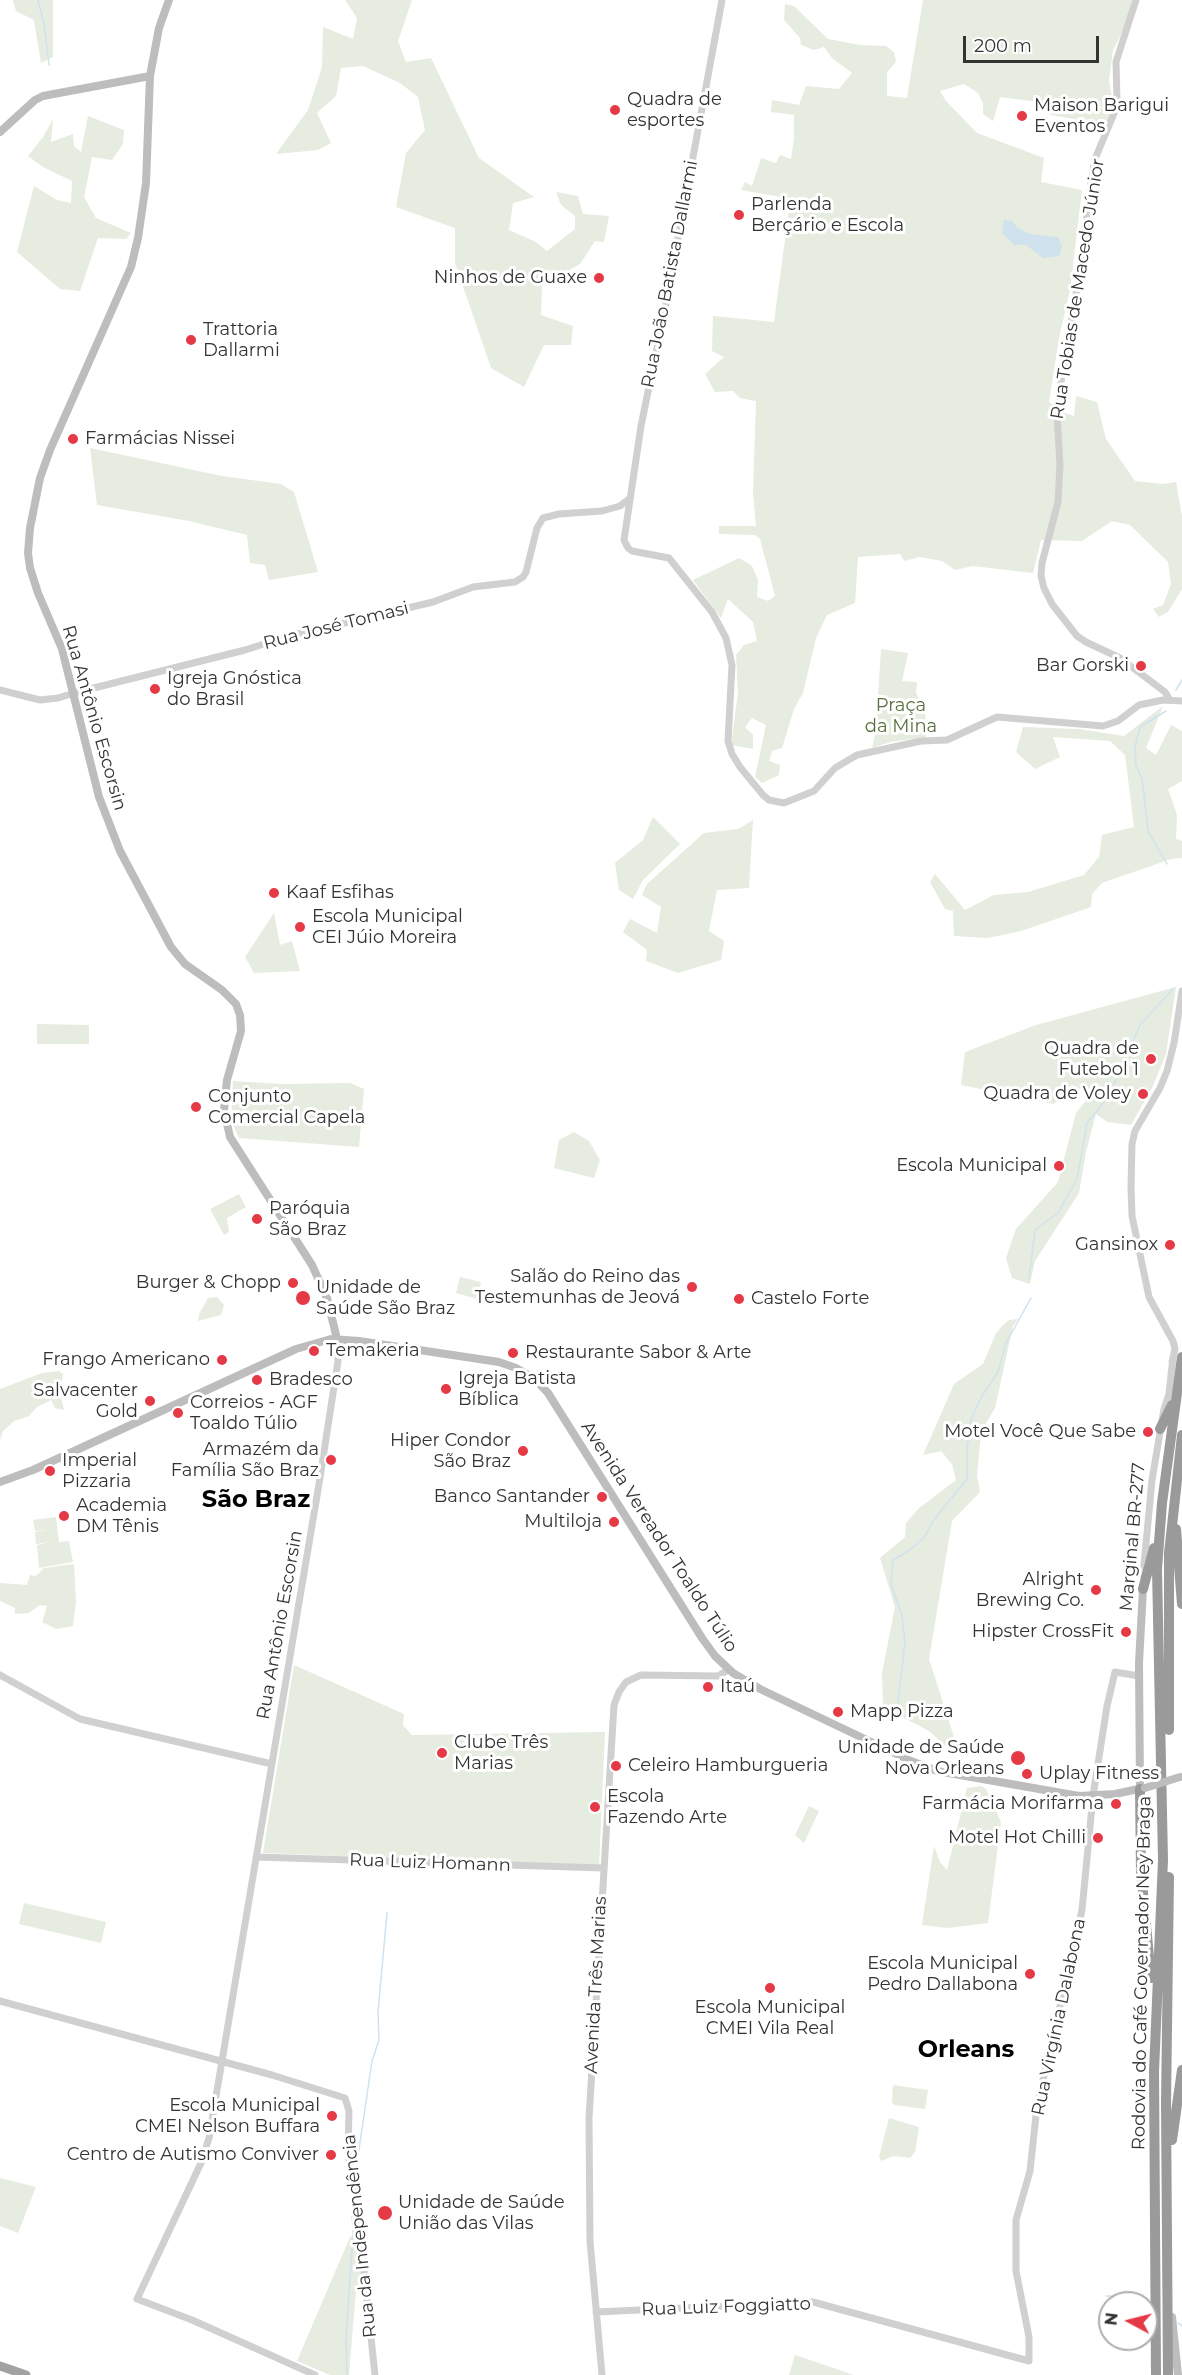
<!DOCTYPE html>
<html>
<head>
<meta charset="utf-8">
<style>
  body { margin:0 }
  #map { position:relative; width:1182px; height:2375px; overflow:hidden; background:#fff; font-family:Montserrat,sans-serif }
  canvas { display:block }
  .north { position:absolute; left:1098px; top:2291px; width:60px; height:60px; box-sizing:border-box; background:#fff; border:2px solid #adadad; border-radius:50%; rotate:277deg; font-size:16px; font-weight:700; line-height:24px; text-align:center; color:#333 }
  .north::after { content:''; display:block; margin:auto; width:21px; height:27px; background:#e63946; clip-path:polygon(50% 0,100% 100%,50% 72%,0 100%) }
  .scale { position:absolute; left:963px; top:36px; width:136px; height:27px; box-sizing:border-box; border:3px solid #333; border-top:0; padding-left:8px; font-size:18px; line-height:21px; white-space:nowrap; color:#333; -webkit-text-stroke:4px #fff; paint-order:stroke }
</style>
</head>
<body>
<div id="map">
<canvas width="1182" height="2375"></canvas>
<div class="north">N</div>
<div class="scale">200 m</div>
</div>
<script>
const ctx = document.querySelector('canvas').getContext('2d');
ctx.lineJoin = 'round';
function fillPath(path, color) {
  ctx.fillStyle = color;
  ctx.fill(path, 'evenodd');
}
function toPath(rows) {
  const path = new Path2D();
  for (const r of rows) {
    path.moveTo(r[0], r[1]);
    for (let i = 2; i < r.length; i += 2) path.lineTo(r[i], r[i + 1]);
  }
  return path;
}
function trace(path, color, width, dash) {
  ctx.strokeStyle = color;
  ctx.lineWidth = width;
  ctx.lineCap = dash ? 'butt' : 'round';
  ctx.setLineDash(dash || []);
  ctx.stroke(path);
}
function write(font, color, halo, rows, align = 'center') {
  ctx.font = font + ' Montserrat,sans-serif';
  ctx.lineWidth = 6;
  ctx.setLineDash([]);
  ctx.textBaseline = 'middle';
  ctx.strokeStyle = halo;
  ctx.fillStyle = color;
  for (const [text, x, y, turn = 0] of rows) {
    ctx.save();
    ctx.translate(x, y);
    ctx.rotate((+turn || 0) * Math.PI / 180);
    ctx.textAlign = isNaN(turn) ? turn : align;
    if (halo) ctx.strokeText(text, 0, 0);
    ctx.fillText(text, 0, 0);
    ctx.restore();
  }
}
fillPath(toPath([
  [13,0,53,0,53,57,41,63,34,20,16,11],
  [345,0,412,0,398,41,406,62,431,58,479,158,534,197,513,203,509,230,536,242,547,251,575,229,575,216,561,205,556,192,578,196,583,214,609,216,604,242,595,241,580,264,542,286,541,315,573,326,571,345,544,345,524,387,491,368,455,263,455,228,396,207,406,153,425,130,418,97,400,83,363,66,341,68,336,96,317,113,331,143,318,150,276,154,308,110,322,67,323,27,353,39,357,18],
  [923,0,1132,0,1126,25,1113,50,1109,80,1113,104,1107,125,1051,115,1039,102,1000,97,993,121,983,114,983,103,978,93,964,84,940,91,946,101,977,133,1044,158,1041,182,1082,190,1070,290,1059,338,1049,402,1065,413,1074,416,1076,396,1097,402,1106,439,1135,481,1163,484,1176,482,1182,517,1182,589,1168,612,1159,617,1153,609,1163,605,1171,584,1168,562,1130,525,1112,521,1082,541,1041,540,1033,573,973,566,955,570,942,561,920,557,904,561,900,554,858,557,855,603,827,615,816,638,803,693,794,709,782,748,772,751,769,761,780,765,779,775,762,783,755,777,766,725,752,718,745,727,753,735,753,749,731,745,738,693,736,655,744,645,757,641,753,622,728,599,721,618,693,580,739,558,752,566,758,580,757,597,768,601,775,596,760,539,755,535,719,534,719,526,756,526,753,493,756,401,740,398,733,391,715,392,705,374,724,357,712,351,713,316,774,322,790,202,787,198,741,190,745,182,752,186,761,158,776,163,780,155,791,159,794,139,794,115,771,112,772,100,799,105,806,86,839,89,852,73,832,58,824,47,814,50,801,45,800,38,784,20,785,4,794,6,828,39,860,45,886,46,894,52,896,62,887,72,887,96,907,98],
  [88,116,124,130,123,144,112,160,92,157,84,197,96,218,131,233,126,239,98,238,80,291,60,289,17,252,34,186,57,200,71,203,72,181,43,167,28,156,43,137,53,119,51,142,73,134,74,146,81,152],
  [90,448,222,476,281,484,294,492,318,572,269,580,265,565,250,563,247,535,189,521,97,505],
  [881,649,908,653,902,681,917,682,916,693,925,710,926,737,890,742,872,748,876,730],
  [1163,706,1146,748,1156,755,1171,725,1182,731,1182,781,1168,789,1177,815,1176,839,1182,841,1182,858,1171,859,1102,883,1092,894,1091,907,1021,931,988,938,954,936,953,911,945,909,930,882,935,874,965,910,994,895,1028,892,1084,875,1099,857,1102,835,1134,827,1125,755,1110,741,1053,737,1060,757,1035,769,1016,752,1023,727,1079,729,1124,736],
  [653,817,680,844,643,880,633,899,619,890,615,863,643,840],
  [753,820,749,888,717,890,709,931,724,941,721,960,678,973,646,961,647,950,623,932,630,919,657,933,661,907,642,895,647,884,704,833,738,829],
  [274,913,280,945,292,941,300,971,254,973,245,957],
  [1176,987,1166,1054,1152,1088,1131,1125,1107,1122,1096,1114,1086,1152,1079,1193,1035,1261,1030,1284,1012,1278,1006,1258,1016,1229,1058,1182,1076,1113,1091,1094,1072,1085,1054,1104,961,1085,965,1052,1036,1025],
  [37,1024,89,1025,89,1044,37,1044],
  [233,1081,282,1084,350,1083,364,1089,359,1147,239,1138,231,1120],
  [574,1132,589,1141,600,1160,594,1178,554,1168,559,1140],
  [239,1194,246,1207,227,1218,229,1232,224,1235,210,1209],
  [460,1277,481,1282,477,1299,456,1293],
  [217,1297,224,1305,221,1315,198,1321,199,1314,208,1298],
  [1018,1319,1013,1326,995,1408,981,1432,977,1476,980,1492,952,1521,929,1659,954,1737,951,1751,929,1731,883,1707,882,1673,895,1607,880,1558,905,1537,906,1523,918,1509,956,1480,952,1464,941,1451,923,1455,954,1384,983,1364,996,1333,1003,1325,1009,1320],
  [59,1371,63,1374,61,1385,70,1398,61,1398,64,1410,55,1408,51,1400,37,1407,29,1416,14,1421,3,1431,0,1440,0,1389,42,1373],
  [56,1517,59,1542,69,1541,73,1562,39,1568,37,1545,51,1542,36,1544,35,1532,46,1530,35,1531,33,1520],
  [74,1564,76,1601,73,1626,56,1629,42,1622,47,1606,40,1605,29,1613,15,1614,15,1608,0,1601,0,1583,27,1585,30,1575,36,1576,44,1568],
  [294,1665,404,1714,403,1725,412,1735,605,1732,599,1866,263,1853],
  [981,1786,986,1789,1001,1822,988,1923,947,1928,922,1925,934,1846,940,1862,947,1870,967,1788],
  [809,1806,819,1811,804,1843,795,1835],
  [24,1903,106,1922,101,1943,19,1924],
  [893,2085,928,2090,925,2109,894,2105,892,2102],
  [889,2118,919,2127,915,2152,910,2158,893,2156,881,2161,879,2157],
  [0,2178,36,2187,18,2233,0,2226],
  [359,2233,364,2289,356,2290,349,2375,330,2375,297,2361,350,2237],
  [795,2355,845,2372,854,2375,789,2375]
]), '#e6ecdf');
fillPath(toPath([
  [1004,220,1012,221,1017,227,1029,234,1058,237,1062,247,1059,256,1043,258,1026,245,1014,245,1002,233]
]), '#cfe2ee');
trace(toPath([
  [38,0,44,24,49,65],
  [1176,690,1182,680],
  [1166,711,1140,727,1135,747,1136,766,1142,778,1148,831,1167,864],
  [1029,1279,1035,1230,1058,1213,1077,1179,1087,1123,1109,1096,1140,1025,1173,989],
  [898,1702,905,1643,902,1616,891,1584,893,1560,907,1552,924,1538,933,1521,967,1479,967,1448,971,1419,982,1396,998,1372,1006,1343,1031,1298],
  [358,2156,372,2061,379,2040,378,2012,387,1913],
  [1106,2296,1142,2297],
  [1178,2323,1182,2326],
  [347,2375,346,2337,353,2233,351,2200]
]), '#cfe2ee', 1.5);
trace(toPath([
  [722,0,664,314,641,426,624,540,628,548,632,551,669,558,712,612,726,638,732,665,728,741,732,754,740,767,763,795,769,800,784,803,814,791,835,768,857,755,921,741,947,740,997,717,1103,726,1118,721,1139,705,1163,700,1182,701],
  [1136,0,1116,62,1117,100,1115,111,1095,159,1091,182,1081,267,1063,366,1057,414,1060,465,1058,502,1042,563,1041,576,1044,588,1052,604,1077,636,1086,642,1120,658,1165,692,1170,700],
  [0,690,40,700,58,698,74,693,245,650,289,636,433,602,473,587,515,582,523,577,526,572,537,528,543,518,559,514,602,511,620,506,629,499],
  [1172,1362,1175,1349,1173,1341,1149,1297,1132,1216,1131,1187,1132,1144,1135,1131,1160,1088,1167,1071,1174,1043,1182,991],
  [1143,1575,1152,1480,1164,1409,1169,1394,1173,1357],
  [0,1675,80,1719,272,1764],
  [256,1857,603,1868],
  [0,2001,272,2075,345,2098,349,2111,348,2152,360,2233,375,2375],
  [596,2312,813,2302,1029,2361,1029,2337,1016,2271,1016,2220,1030,2171,1037,2106,1082,1910,1093,1796,1107,1706,1115,1672,1139,1676],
  [315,2375,192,2320,137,2299,201,2163,209,2138,319,1484,338,1361,337,1339],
  [602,2375,590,2241,589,2118,614,1705,619,1692,626,1682,641,1675,718,1676,728,1670]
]), '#d0d0d0', 7);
trace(toPath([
  [169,0,159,28,150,76,146,183,138,238,131,267,50,450,40,478,30,528,28,553,30,568,38,593,62,649,99,797,120,851,171,947,185,964,222,990,236,1004,240,1015,241,1031,227,1080,224,1110,230,1137,312,1265,327,1298,337,1339],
  [0,132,35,100,43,96,150,76],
  [0,1482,33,1470,296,1349,331,1339,359,1341,499,1362,516,1368,535,1379,548,1393,702,1638,715,1656,733,1673,760,1689,911,1761,937,1771,1079,1796,1115,1794,1143,1788],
  [1140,1789,1139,1663,1143,1589],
  [1172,2317,1178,2375]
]), '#bdbdbd', 8);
trace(toPath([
  [0,2366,26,2375]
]), '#a2a2a2', 9);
trace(toPath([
  [1160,1429,1172,1405],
  [1176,1529,1182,1604],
  [1143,1589,1154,1548],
  [1169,1730,1169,1553,1182,1435],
  [1140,1789,1141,1872,1151,1978],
  [1172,2140,1182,2070],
  [1156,2375,1154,2071,1163,1860,1157,1569,1162,1503,1182,1357],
  [1168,2375,1166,2103,1169,1877]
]), '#9a9a9a', 10);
trace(toPath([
  [1145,1788,1180,1777]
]), '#bdbdbd', 8);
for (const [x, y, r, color] of [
  [615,110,6,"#e63946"],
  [1022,116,6,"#e63946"],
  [739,215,6,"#e63946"],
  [599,278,6,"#e63946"],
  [191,340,6,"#e63946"],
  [73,439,6,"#e63946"],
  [1141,666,6,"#e63946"],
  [155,689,6,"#e63946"],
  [274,893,6,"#e63946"],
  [300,927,6,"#e63946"],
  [1151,1059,6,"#e63946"],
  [1143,1094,6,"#e63946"],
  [196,1107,6,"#e63946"],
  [1059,1166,6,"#e63946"],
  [257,1219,6,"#e63946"],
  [1170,1245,6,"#e63946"],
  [293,1283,6,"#e63946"],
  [692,1287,6,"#e63946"],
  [303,1298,8,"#e63946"],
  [739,1299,6,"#e63946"],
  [314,1351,6,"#e63946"],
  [513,1353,6,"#e63946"],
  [222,1360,6,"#e63946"],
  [257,1380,6,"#e63946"],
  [446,1389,6,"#e63946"],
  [150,1401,6,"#e63946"],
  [178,1413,6,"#e63946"],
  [1148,1432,6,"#e63946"],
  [523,1451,6,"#e63946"],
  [331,1460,6,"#e63946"],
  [50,1471,6,"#e63946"],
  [602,1497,6,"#e63946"],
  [64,1516,6,"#e63946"],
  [614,1522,6,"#e63946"],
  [1096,1590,6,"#e63946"],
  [1126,1632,6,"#e63946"],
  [708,1687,6,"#e63946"],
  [838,1712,6,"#e63946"],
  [442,1753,6,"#e63946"],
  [1018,1758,8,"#e63946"],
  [616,1766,6,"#e63946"],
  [1027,1774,6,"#e63946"],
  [1116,1804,6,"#e63946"],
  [595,1807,6,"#e63946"],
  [1098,1838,6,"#e63946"],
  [1030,1974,6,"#e63946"],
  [770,1988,6,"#e63946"],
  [332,2116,6,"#e63946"],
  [331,2155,6,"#e63946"],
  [385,2213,8,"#e63946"]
]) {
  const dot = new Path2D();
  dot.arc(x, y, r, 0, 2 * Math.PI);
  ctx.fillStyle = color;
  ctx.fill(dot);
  trace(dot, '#fff', 2);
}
write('18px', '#333', '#fff', [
  ["Quadra de",627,100],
  ["esportes",627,121],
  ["Maison Barigui",1034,106],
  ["Eventos",1034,127],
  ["Parlenda",751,205],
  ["Berçário e Escola",751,226],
  ["Ninhos de Guaxe",587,278,"right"],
  ["Trattoria",203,330],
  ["Dallarmi",203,351],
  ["Farmácias Nissei",85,439],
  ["Bar Gorski",1129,666,"right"],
  ["Igreja Gnóstica",167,679],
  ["do Brasil",167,700],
  ["Kaaf Esfihas",286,893],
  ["Escola Municipal",312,917],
  ["CEI Júio Moreira",312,938],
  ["Quadra de",1139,1049,"right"],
  ["Futebol 1",1139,1070,"right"],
  ["Quadra de Voley",1131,1094,"right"],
  ["Conjunto",208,1097],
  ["Comercial Capela",208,1118],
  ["Escola Municipal",1047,1166,"right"],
  ["Paróquia",269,1209],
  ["São Braz",269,1230],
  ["Gansinox",1158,1245,"right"],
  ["Salão do Reino das",680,1277,"right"],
  ["Testemunhas de Jeová",680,1298,"right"],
  ["Burger & Chopp",281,1283,"right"],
  ["Unidade de",316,1288],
  ["Saúde São Braz",316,1309],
  ["Castelo Forte",751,1299],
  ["Temakeria",326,1351],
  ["Restaurante Sabor & Arte",525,1353],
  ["Frango Americano",210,1360,"right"],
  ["Igreja Batista",458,1379],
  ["Bíblica",458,1400],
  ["Bradesco",269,1380],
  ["Salvacenter",138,1391,"right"],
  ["Gold",138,1412,"right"],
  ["Correios - AGF",190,1403],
  ["Toaldo Túlio",190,1424],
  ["Motel Você Que Sabe",1136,1432,"right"],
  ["Hiper Condor",511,1441,"right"],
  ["São Braz",511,1462,"right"],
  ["Armazém da",319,1450,"right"],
  ["Família São Braz",319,1471,"right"],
  ["Imperial",62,1461],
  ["Pizzaria",62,1482],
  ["Banco Santander",590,1497,"right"],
  ["Academia",76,1506],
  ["DM Tênis",76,1527],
  ["Multiloja",602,1522,"right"],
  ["Alright",1084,1580,"right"],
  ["Brewing Co.",1084,1601,"right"],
  ["Hipster CrossFit",1114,1632,"right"],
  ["Itaú",720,1687],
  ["Mapp Pizza",850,1712],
  ["Clube Três",454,1743],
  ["Marias",454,1764],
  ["Unidade de Saúde",1004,1748,"right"],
  ["Nova Orleans",1004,1769,"right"],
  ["Celeiro Hamburgueria",628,1766],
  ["Uplay Fitness",1039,1774],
  ["Escola",607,1797],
  ["Fazendo Arte",607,1818],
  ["Farmácia Morifarma",1104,1804,"right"],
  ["Motel Hot Chilli",1086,1838,"right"],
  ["Escola Municipal",1018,1964,"right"],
  ["Pedro Dallabona",1018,1985,"right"],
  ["Escola Municipal",770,2008,"center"],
  ["CMEI Vila Real",770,2029,"center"],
  ["Escola Municipal",320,2106,"right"],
  ["CMEI Nelson Buffara",320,2127,"right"],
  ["Centro de Autismo Conviver",319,2155,"right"],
  ["Unidade de Saúde",398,2203],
  ["União das Vilas",398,2224]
], 'left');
write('18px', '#333', '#fff', [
  ["Rua João Batista Dallarmi",670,274,-79],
  ["Rua Tobias de Macedo Júnior",1078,289,-81],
  ["Rua José Tomasi",336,626,-14],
  ["Rua Antônio Escorsin",94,718,74],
  ["Avenida Vereador Toaldo Túlio",659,1537,57],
  ["Marginal BR-277",1133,1537,-85],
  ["Rua Antônio Escorsin",280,1625,-80],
  ["Rua Luiz Homann",430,1863,2],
  ["Rodovia do Café Governador Ney Braga",1142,1973,-89],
  ["Avenida Três Marias",596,1985,-87],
  ["Rua Virgínia Dalabona",1059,2017,-78],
  ["Rua da Independência",360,2236,-96],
  ["Rua Luiz Foggiatto",726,2307,-2]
]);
write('18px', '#56703f', '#fff', [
  ["Praça",901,706],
  ["da Mina",901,727]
]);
write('bold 24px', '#000', '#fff', [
  ["São Braz",256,1500],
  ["Orleans",966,2050]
]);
</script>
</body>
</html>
